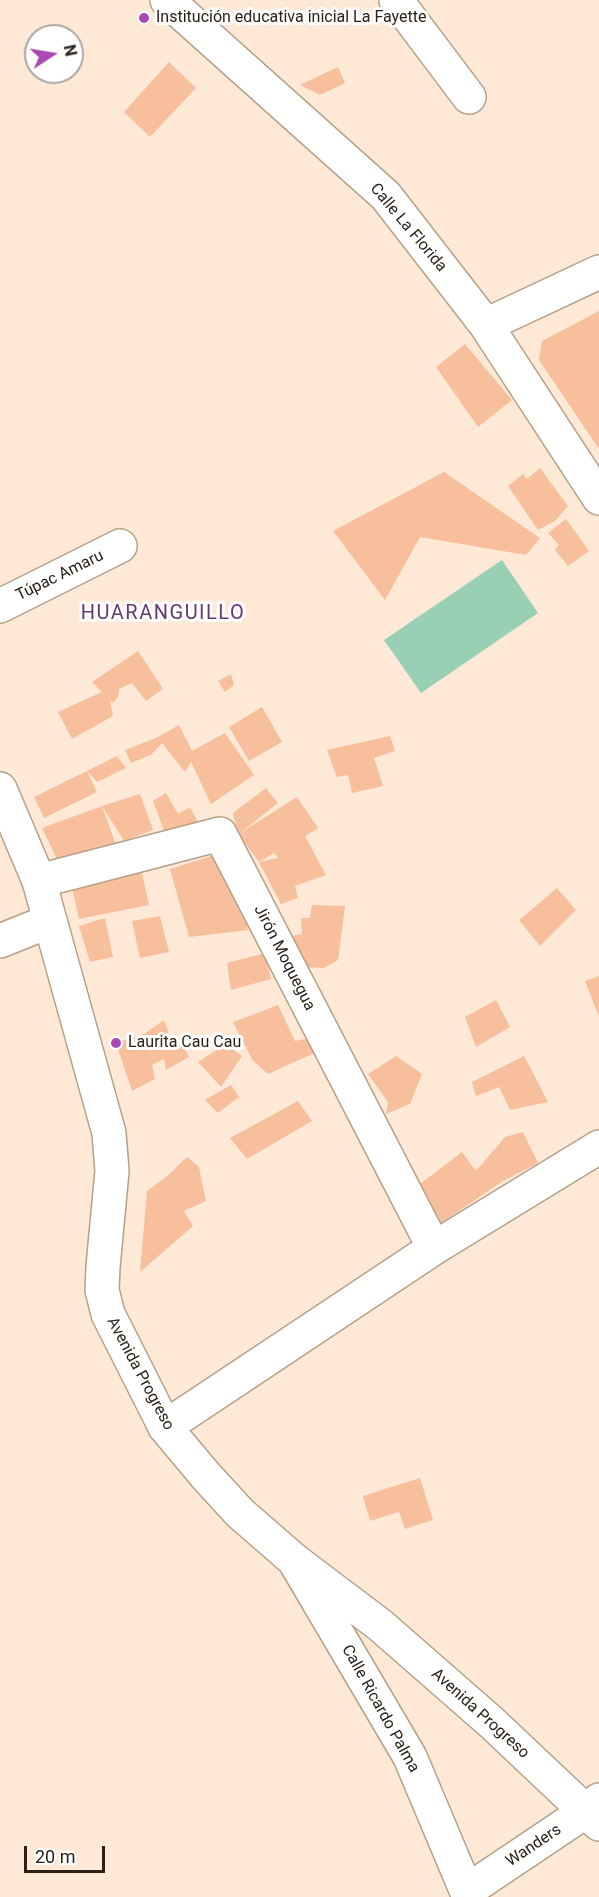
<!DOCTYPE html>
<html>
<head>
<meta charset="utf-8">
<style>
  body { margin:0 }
  #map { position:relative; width:599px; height:1897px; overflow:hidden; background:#fde9d6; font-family:Roboto,sans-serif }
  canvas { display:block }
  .north { position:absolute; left:24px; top:24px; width:60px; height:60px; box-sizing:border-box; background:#fff; border:2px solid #aaa6a3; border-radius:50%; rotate:78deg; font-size:16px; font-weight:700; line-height:24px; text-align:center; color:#2a2118 }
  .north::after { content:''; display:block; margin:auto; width:21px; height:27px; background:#a94ab3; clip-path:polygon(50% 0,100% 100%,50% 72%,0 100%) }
  .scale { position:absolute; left:24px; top:1846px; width:81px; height:27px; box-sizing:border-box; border:3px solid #2a2118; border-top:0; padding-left:8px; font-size:18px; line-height:21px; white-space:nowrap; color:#2a2118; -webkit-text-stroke:4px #fff; paint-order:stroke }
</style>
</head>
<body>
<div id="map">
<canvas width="599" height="1897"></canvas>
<div class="north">N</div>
<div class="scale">20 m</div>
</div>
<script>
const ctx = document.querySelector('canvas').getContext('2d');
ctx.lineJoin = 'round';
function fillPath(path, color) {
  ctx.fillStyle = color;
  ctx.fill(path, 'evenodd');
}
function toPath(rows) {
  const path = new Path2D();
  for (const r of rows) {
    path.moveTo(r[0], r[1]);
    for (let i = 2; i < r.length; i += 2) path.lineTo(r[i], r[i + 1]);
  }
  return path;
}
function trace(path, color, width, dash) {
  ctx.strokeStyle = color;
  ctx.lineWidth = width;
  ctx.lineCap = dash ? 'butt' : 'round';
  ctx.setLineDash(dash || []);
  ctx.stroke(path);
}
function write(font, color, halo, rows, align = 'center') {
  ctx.font = font + ' Roboto,sans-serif';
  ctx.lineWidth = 6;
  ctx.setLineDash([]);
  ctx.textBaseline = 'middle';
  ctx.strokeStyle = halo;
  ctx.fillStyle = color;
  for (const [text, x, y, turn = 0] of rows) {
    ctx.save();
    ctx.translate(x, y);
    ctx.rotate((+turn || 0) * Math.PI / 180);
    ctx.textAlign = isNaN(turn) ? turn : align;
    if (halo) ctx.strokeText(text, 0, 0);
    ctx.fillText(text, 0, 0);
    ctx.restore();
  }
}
fillPath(toPath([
  [502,560,538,613,421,693,384,640]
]), '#98cfb5');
fillPath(toPath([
  [169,62,196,88,150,137,124,112],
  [338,67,345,83,320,95,300,85],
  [599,311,599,449,539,360,542,341],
  [465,344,512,400,478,427,436,367],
  [540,468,568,506,555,521,538,530,508,486,523,474,527,479],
  [444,472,540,538,526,555,420,537,385,600,333,531],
  [566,519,589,551,568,566,555,550,559,545,548,533],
  [138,651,163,689,146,701,132,683,119,689,118,697,113,703,110,700,113,716,72,739,58,712,102,692,92,682],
  [231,674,234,685,225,692,218,681],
  [262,707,282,742,249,761,229,727],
  [179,725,192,751,225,733,254,775,211,804,191,762,185,772,162,743,151,755,131,763,125,750,156,738],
  [390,736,395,751,374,758,383,786,352,793,348,775,337,777,327,750],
  [117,756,126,768,97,782,87,771,97,792,44,818,34,797,87,771],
  [266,788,278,803,240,833,297,797,318,828,305,836,326,875,295,886,298,898,281,904,259,862,278,858,274,853,259,862,238,834,233,813],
  [166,793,178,814,190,807,199,824,186,831,179,826,166,836,153,801],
  [140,794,153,830,124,841,102,806,116,845,59,863,42,828,102,806],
  [221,853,235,881,248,930,189,937,170,869],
  [141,869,149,905,79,919,71,883],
  [557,888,576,910,540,946,519,920],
  [312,905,345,906,338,960,324,968,303,967,289,937,302,934,301,918,310,918],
  [160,916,169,952,140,958,132,921],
  [105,918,113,957,90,962,79,926],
  [265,953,271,979,231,990,227,963],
  [599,976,599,1017,585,981],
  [496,1000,510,1027,476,1047,465,1017],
  [278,1005,295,1041,315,1037,319,1051,268,1074,253,1061,233,1022],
  [164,1020,172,1042,179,1038,189,1057,166,1070,164,1059,152,1065,155,1079,132,1091,116,1043,144,1034],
  [226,1044,242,1056,221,1087,198,1062],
  [396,1056,422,1074,410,1104,386,1114,388,1102,368,1074],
  [524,1056,548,1102,510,1110,499,1087,476,1096,472,1082],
  [231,1085,239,1097,218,1113,205,1100],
  [298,1101,312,1121,247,1159,230,1138],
  [523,1132,538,1163,503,1181,441,1223,420,1184,462,1152,476,1171,505,1137],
  [187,1157,199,1167,206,1201,184,1211,193,1226,140,1272,147,1191,166,1177],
  [420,1478,433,1520,405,1529,399,1512,370,1521,363,1496]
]), '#f7bf9c');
const minor = toPath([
  [167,0,386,196,486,325,599,498],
  [396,0,469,97],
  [486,325,599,272],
  [0,606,120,546],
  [39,881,220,834,434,1248],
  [0,941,50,921],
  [165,1427,434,1248,599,1147],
  [294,1560,410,1757,469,1897],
  [467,1891,586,1811,599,1800]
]);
const major = toPath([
  [0,789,39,881,109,1133,112,1171,103,1267,102,1290,108,1314,165,1427,206,1476,240,1513,294,1560,380,1625,491,1722,599,1824]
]);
trace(minor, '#b6a088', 36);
trace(major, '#b6a088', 36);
trace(minor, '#fff', 33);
trace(major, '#fff', 33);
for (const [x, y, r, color] of [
  [144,18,6,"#a94ab3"],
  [116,1043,6,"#a94ab3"]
]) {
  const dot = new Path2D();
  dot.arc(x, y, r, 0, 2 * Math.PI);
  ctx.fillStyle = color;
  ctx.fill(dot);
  trace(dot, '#fff', 2);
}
write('16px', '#2a2118', '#fff', [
  ["Institución educativa inicial La Fayette",156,18],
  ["Laurita Cau Cau",128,1043]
], 'left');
write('16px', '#2a2118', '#fff', [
  ["Calle La Florida",408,228,50],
  ["Túpac Amaru",60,576,-26],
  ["Jirón Moquegua",284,958,63],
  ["Avenida Progreso",140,1374,62],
  ["Calle Ricardo Palma",380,1709,61],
  ["Avenida Progreso",480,1714,42],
  ["Wanders",534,1846,-34]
]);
ctx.letterSpacing = '1.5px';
write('20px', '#67386c', '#fff', [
  ["HUARANGUILLO",163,614]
]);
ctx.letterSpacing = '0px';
</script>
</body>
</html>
